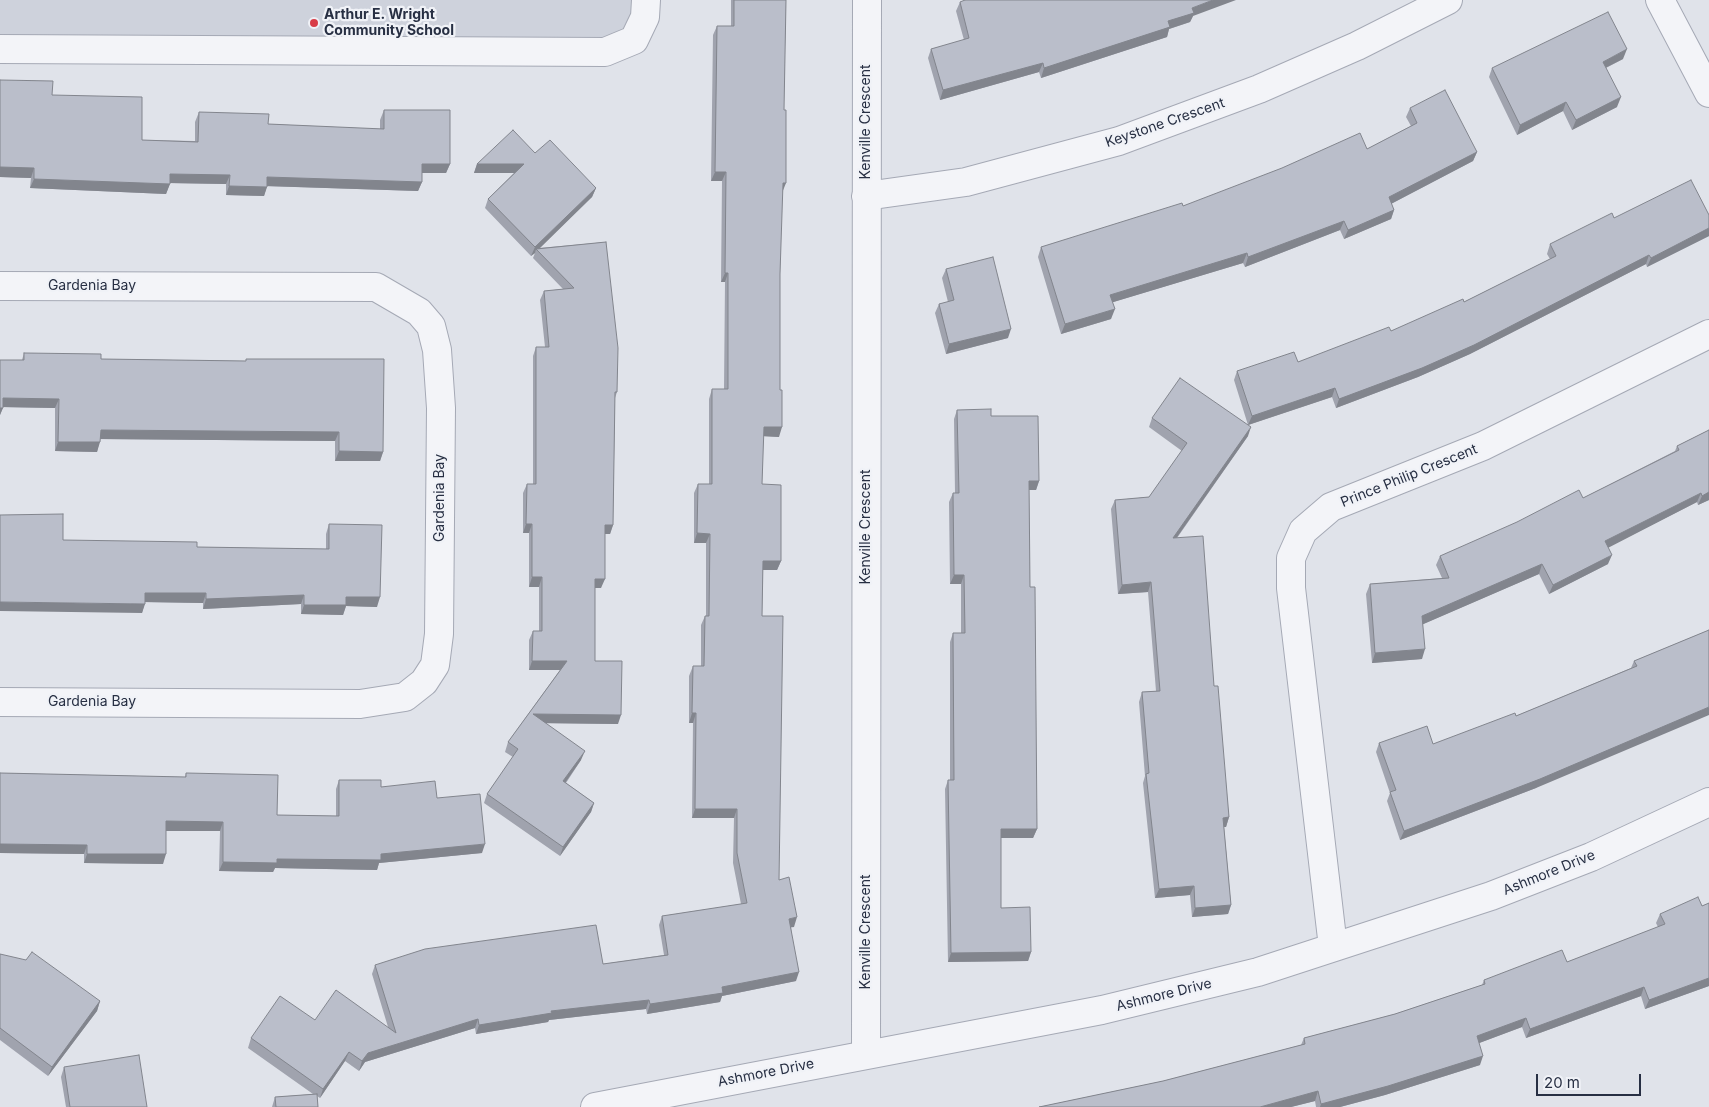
<!DOCTYPE html>
<html>
<head>
<meta charset="utf-8">
<style>
  body { margin:0 }
  #map { position:relative; width:1709px; height:1107px; overflow:hidden; background:#e0e3ea; font-family:Inter,sans-serif }
  canvas { display:block }
  .scale { position:absolute; left:1536px; top:1074px; width:105px; height:22px; box-sizing:border-box; border:2px solid #272f43; border-top:0; padding-left:6px; font-size:15px; line-height:18px; white-space:nowrap; color:#272f43; -webkit-text-stroke:4px #f0f2f7; paint-order:stroke }
</style>
</head>
<body>
<div id="map">
<canvas width="1709" height="1107"></canvas>
<div class="scale">20 m</div>
</div>
<script>
const ctx = document.querySelector('canvas').getContext('2d');
ctx.lineJoin = 'round';
function fillPath(path, color) {
  ctx.fillStyle = color;
  ctx.fill(path, 'evenodd');
}
function toPath(rows) {
  const path = new Path2D();
  for (const r of rows) {
    path.moveTo(r[0], r[1]);
    for (let i = 2; i < r.length; i += 2) path.lineTo(r[i], r[i + 1]);
  }
  return path;
}
function trace(path, color, width, dash) {
  ctx.strokeStyle = color;
  ctx.lineWidth = width;
  ctx.lineCap = dash ? 'butt' : 'round';
  ctx.setLineDash(dash || []);
  ctx.stroke(path);
}
function write(font, color, halo, rows, align = 'center') {
  ctx.font = font + ' Inter,sans-serif';
  ctx.lineWidth = 4.5;
  ctx.setLineDash([]);
  ctx.textBaseline = 'middle';
  ctx.strokeStyle = halo;
  ctx.fillStyle = color;
  for (const [text, x, y, turn = 0] of rows) {
    ctx.save();
    ctx.translate(x, y);
    ctx.rotate((+turn || 0) * Math.PI / 180);
    ctx.textAlign = isNaN(turn) ? turn : align;
    if (halo) ctx.strokeText(text, 0, 0);
    ctx.fillText(text, 0, 0);
    ctx.restore();
  }
}
fillPath(toPath([
  [0,0,632,0,632,13,624,32,605,41,0,35]
]), '#ced2dc');
const minor = toPath([
  [1660,0,1709,93],
  [0,49,605,52,634,40,645,17,646,0],
  [866,196,966,182,1119,141,1259,89,1357,46,1448,0],
  [0,286,376,287,419,312,431,326,437,350,441,408,439,634,435,665,424,682,405,697,360,704,0,702],
  [1333,947,1291,588,1291,558,1303,531,1331,507,1483,446,1709,334],
  [866,1053,867,0],
  [595,1107,1102,1010,1258,972,1491,896,1591,857,1709,802]
]);
trace(minor, '#a5a9b5', 30);
trace(minor, '#f3f4f8', 28);
fillPath(toPath([
  [731,0,786,0,780,274,779,437,763,436,762,484,781,561,777,570,763,570,762,616,779,880,794,927,791,927,796,981,722,996,720,1002,647,1014,646,1009,549,1020,548,1022,476,1034,475,1028,365,1062,359,1071,345,1061,320,1098,317,1096,318,1107,272,1107,275,1097,313,1094,248,1048,251,1038,315,1020,388,1027,372,974,375,965,603,964,664,955,659,925,662,916,741,904,733,863,734,818,692,818,693,723,689,723,689,676,693,666,701,666,701,625,705,616,706,616,706,543,694,543,694,493,698,484,709,484,709,399,712,389,724,389,725,282,721,282,722,181,711,181,713,35,717,26,731,26],
  [960,2,1193,16,1190,22,1169,29,1167,37,1041,78,1039,72,940,100,928,58,931,49,964,40,956,11],
  [1623,59,1606,68,1617,107,1572,130,1563,111,1517,135,1489,77,1492,68],
  [0,80,52,95,142,140,195,141,195,122,199,112,268,124,380,129,380,120,384,110,450,164,446,173,422,173,422,182,418,191,267,186,264,196,226,195,226,184,170,183,166,194,30,188,31,178,0,177],
  [1410,108,1477,152,1473,161,1391,204,1394,210,1391,219,1344,239,1340,230,1245,267,1243,263,1113,302,1111,319,1061,334,1038,257,1041,247,1183,206,1367,149,1411,126,1406,117],
  [535,153,596,188,592,197,539,248,606,242,617,392,615,398,613,525,610,534,605,534,601,588,595,588,595,661,618,724,546,723,581,760,566,783,594,803,591,812,560,856,484,803,487,794,513,757,505,752,508,742,560,670,529,670,529,640,533,631,539,631,539,587,529,587,529,533,523,533,523,493,527,484,533,484,533,356,536,347,545,347,540,300,544,291,563,289,533,258,535,253,531,256,485,208,488,199,514,173,474,173,477,164],
  [1709,215,1709,236,1647,267,1646,264,1470,354,1418,377,1336,408,1332,397,1248,425,1248,436,1177,538,1214,686,1229,817,1226,827,1224,827,1231,905,1228,914,1192,917,1190,895,1155,898,1143,783,1145,776,1139,702,1142,692,1156,691,1148,592,1118,594,1111,509,1115,500,1149,497,1182,451,1149,427,1152,418,1248,425,1234,380,1237,371,1298,362,1391,331,1464,302,1550,259,1547,254,1550,244,1614,218],
  [946,269,1008,338,946,354,935,313,939,304,948,302,942,278],
  [24,353,101,359,246,361,246,359,383,452,380,461,335,461,335,441,100,439,97,452,55,451,55,408,3,407,0,415,0,360,22,360],
  [957,410,991,416,1039,481,1036,490,1029,490,1030,587,1037,829,1033,838,1001,838,1001,908,1031,952,1028,961,948,962,945,789,948,780,950,780,950,642,953,633,961,633,961,584,950,584,949,502,953,493,955,493,954,419],
  [1709,430,1709,500,1698,505,1697,502,1608,547,1608,564,1549,594,1539,574,1423,624,1422,659,1372,663,1366,594,1370,584,1442,578,1436,565,1440,556,1583,498,1675,451,1677,446],
  [329,524,377,607,346,606,343,615,301,614,301,604,203,609,203,603,145,602,142,613,63,540,197,547,326,549,326,534],
  [1709,630,1536,788,1400,840,1387,801,1390,793,1376,752,1379,743,1433,744,1516,716,1631,668,1634,661],
  [0,773,185,777,186,773,277,815,336,816,336,789,339,780,381,787,437,798,482,853,379,863,377,870,275,868,273,872,219,871,220,831,166,831,163,864,84,863,84,854,0,853],
  [1709,903,1709,986,1645,1009,1641,996,1526,1038,1522,1027,1479,1043,1480,1065,1385,1095,1340,1107,1316,1107,1315,1101,1291,1107,1039,1107,1163,1081,1301,1045,1304,1038,1395,1014,1482,985,1484,980,1567,962,1658,927,1656,923,1660,914,1702,906],
  [0,954,100,1001,97,1011,48,1076,0,1040],
  [64,1067,147,1107,66,1107,61,1077]
]), '#a0a3ae');
fillPath(toPath([
  [1213,0,1236,0,1193,16,1190,22,1169,29,1167,37,1041,78,1044,68,1168,21,1192,8],
  [1627,49,1623,59,1599,71,1603,62],
  [1043,63,1039,72,940,100,943,90],
  [1621,97,1617,107,1572,130,1576,120],
  [1566,102,1563,111,1517,135,1520,125],
  [1477,152,1473,161,1385,207,1389,197],
  [422,164,450,164,446,173,419,173],
  [477,164,524,164,521,173,474,173],
  [0,167,34,168,31,178,0,177],
  [715,172,726,172,722,181,711,181],
  [170,174,230,175,226,184,167,183],
  [267,177,422,182,418,191,264,186],
  [34,179,170,184,166,194,30,188],
  [783,183,786,183,782,193],
  [229,186,267,187,264,196,226,195],
  [596,188,592,197,538,250,536,249,535,253,531,256,535,247],
  [1394,210,1391,219,1344,239,1348,230],
  [1344,221,1340,230,1245,267,1248,257],
  [1709,228,1709,236,1647,267,1651,258],
  [1247,253,1243,263,1107,304,1110,295],
  [1649,255,1646,264,1470,354,1418,377,1336,408,1339,399],
  [725,273,728,273,725,282,721,282],
  [1115,309,1111,319,1061,334,1065,324],
  [1011,329,1008,338,946,354,949,344],
  [1335,388,1332,397,1248,425,1252,416],
  [3,398,59,399,55,408,0,407],
  [0,408,3,408,0,415],
  [764,427,782,427,779,437,760,436],
  [1251,427,1248,436,1170,547,1173,538],
  [101,430,339,432,335,441,97,439],
  [58,442,100,442,97,452,55,451],
  [339,451,383,452,380,461,335,461],
  [1029,481,1039,481,1036,490,1025,490],
  [1709,492,1709,500,1698,505,1702,496],
  [1701,493,1697,502,1602,551,1605,541],
  [526,524,532,524,529,533,523,533],
  [605,525,613,525,610,534,602,534],
  [697,533,710,534,706,543,694,543],
  [1612,555,1608,564,1549,594,1553,585],
  [763,561,781,561,777,570,759,570],
  [1542,564,1539,574,1419,626,1422,616],
  [954,575,964,575,961,584,950,584],
  [532,577,542,577,539,587,529,587],
  [595,579,605,579,601,588,592,588],
  [1151,582,1148,592,1118,594,1122,585],
  [145,593,206,593,203,603,142,602],
  [304,595,301,604,203,609,206,599],
  [346,597,380,597,377,607,346,606,343,615,301,614,304,605],
  [0,602,145,604,142,613,0,611],
  [1425,649,1422,659,1372,663,1375,653],
  [532,661,567,661,563,670,529,670],
  [1709,707,1709,715,1536,788,1400,840,1404,831],
  [692,713,696,713,693,723,689,723],
  [533,714,621,715,618,724,530,723],
  [585,751,581,760,560,790,563,781],
  [594,803,591,812,560,856,563,847],
  [695,809,737,809,734,818,692,818],
  [1229,817,1226,827,1220,827,1223,818],
  [166,821,223,822,220,831,163,831],
  [1001,829,1037,829,1033,838,997,838],
  [0,844,87,845,84,854,0,853],
  [485,844,482,853,379,863,377,870,275,868,273,872,219,871,223,862,277,859,381,854],
  [87,854,166,854,163,864,84,863],
  [1194,886,1190,895,1155,898,1159,889],
  [1231,905,1228,914,1192,917,1195,908],
  [797,917,794,927,786,928,789,919],
  [1031,952,1028,961,948,962,951,953],
  [799,972,796,981,722,996,720,1002,647,1014,650,1004,722,987],
  [1709,978,1709,986,1645,1009,1649,1000],
  [1644,987,1641,996,1526,1038,1530,1029],
  [649,1000,646,1009,549,1020,548,1022,476,1034,479,1025,551,1011],
  [100,1001,97,1011,48,1076,52,1067],
  [1526,1018,1522,1027,1474,1045,1477,1036],
  [478,1019,475,1028,365,1062,359,1071,362,1061,368,1053],
  [349,1052,345,1061,320,1098,323,1089],
  [1483,1056,1480,1065,1385,1095,1340,1107,1320,1107,1321,1104],
  [1318,1091,1315,1101,1291,1107,1260,1107]
]), '#82858d');
const building = toPath([
  [734,0,786,0,784,110,786,110,786,183,783,183,780,274,780,390,782,390,782,427,764,427,762,484,781,485,781,561,763,561,762,616,783,616,779,880,789,877,797,917,789,919,799,972,722,987,723,993,650,1004,649,1000,551,1011,552,1013,479,1025,478,1019,368,1053,362,1061,349,1052,323,1089,251,1038,280,996,315,1020,336,990,396,1033,375,965,425,949,596,925,603,964,668,955,662,916,747,903,737,853,737,809,695,809,696,713,692,713,693,666,704,666,705,616,709,616,710,534,697,533,698,484,712,484,712,389,728,389,728,273,725,273,726,172,715,172,717,26,734,26,734,0],
  [965,0,1213,0,1192,8,1194,13,1168,21,1170,27,1044,68,1043,63,943,90,931,49,969,38,960,2,965,0],
  [1608,12,1627,49,1603,62,1621,97,1576,120,1566,102,1520,125,1492,68,1608,12],
  [0,80,53,81,52,95,142,97,142,140,198,142,199,112,269,114,268,124,384,129,384,110,450,110,450,164,422,164,422,182,267,177,267,187,229,186,230,175,170,174,170,184,34,179,34,168,0,167,0,80],
  [1445,90,1477,152,1389,197,1394,210,1348,230,1344,221,1248,257,1247,253,1110,295,1115,309,1065,324,1041,247,1182,203,1183,206,1282,168,1360,133,1367,149,1417,123,1410,108,1445,90],
  [513,130,535,153,550,140,596,188,535,247,488,199,524,164,477,164,513,130],
  [1691,180,1709,215,1709,228,1651,258,1649,255,1474,345,1422,368,1339,399,1335,388,1252,416,1237,371,1294,352,1298,362,1389,327,1391,331,1463,299,1464,302,1556,256,1550,244,1612,213,1614,218,1691,180],
  [606,242,618,348,617,392,615,392,613,525,605,525,605,579,595,579,595,661,622,661,621,715,533,714,585,751,563,781,594,803,563,847,487,794,518,749,508,742,567,661,532,661,533,631,542,631,542,577,532,577,532,524,526,524,527,484,536,484,536,347,549,347,544,291,574,288,536,249,606,242],
  [993,257,1011,329,949,344,939,304,954,300,946,269,993,257],
  [24,353,101,354,101,359,246,361,246,359,384,359,383,452,339,451,339,432,101,430,100,442,58,442,59,399,3,398,3,408,0,408,0,360,24,360,24,353],
  [1180,378,1251,427,1173,538,1203,536,1214,686,1218,686,1229,817,1223,818,1231,905,1195,908,1194,886,1159,889,1146,774,1149,773,1142,692,1160,691,1151,582,1122,585,1115,500,1149,497,1187,443,1152,418,1180,378],
  [991,409,991,416,1038,416,1039,481,1029,481,1030,587,1035,587,1037,829,1001,829,1001,908,1030,907,1031,952,951,953,948,780,954,780,953,633,965,633,964,575,954,575,953,493,959,493,957,410,991,409],
  [1709,430,1709,492,1702,496,1701,493,1605,541,1612,555,1553,585,1542,564,1422,616,1425,649,1375,653,1370,584,1449,578,1440,556,1517,522,1579,490,1583,498,1679,450,1677,446,1709,430],
  [63,514,63,540,197,542,197,547,329,549,329,524,382,525,380,597,346,597,346,605,304,605,304,595,206,599,206,593,145,593,145,604,0,602,0,515,63,514],
  [1709,630,1709,707,1540,779,1404,831,1390,792,1396,790,1379,743,1427,726,1433,744,1515,713,1516,716,1637,666,1634,661,1709,630],
  [0,773,186,777,186,773,278,775,277,815,339,816,339,780,381,780,381,787,435,781,437,798,480,794,485,844,381,854,381,860,277,859,277,863,223,862,223,822,166,821,166,854,87,854,87,845,0,844,0,773],
  [1698,897,1702,906,1709,903,1709,978,1649,1000,1644,987,1530,1029,1526,1018,1477,1036,1483,1056,1388,1086,1321,1104,1318,1091,1260,1107,1039,1107,1163,1081,1305,1044,1304,1038,1395,1014,1485,984,1484,980,1562,950,1567,962,1665,924,1660,914,1698,897],
  [32,952,100,1001,52,1067,0,1028,0,954,26,960,32,952],
  [139,1055,147,1107,70,1107,64,1067,139,1055],
  [317,1094,318,1107,276,1107,275,1097,317,1094]
]);
fillPath(building, '#babeca');
trace(building, '#82858d', 1);
for (const [x, y, r, color] of [
  [314,23,5,"#d83c47"]
]) {
  const dot = new Path2D();
  dot.arc(x, y, r, 0, 2 * Math.PI);
  ctx.fillStyle = color;
  ctx.fill(dot);
  trace(dot, '#f0f2f7', 2);
}
write('bold 14px', '#272f43', '#f0f2f7', [
  ["Arthur E. Wright",324,15],
  ["Community School",324,31]
], 'left');
write('14px', '#272f43', '#f0f2f7', [
  ["Kenville Crescent",866,122,-90],
  ["Keystone Crescent",1165,123,-19],
  ["Gardenia Bay",92,286],
  ["Prince Philip Crescent",1409,476,-22],
  ["Gardenia Bay",440,498,-90],
  ["Kenville Crescent",866,527,-90],
  ["Gardenia Bay",92,702],
  ["Ashmore Drive",1549,873,-22],
  ["Kenville Crescent",866,932,-90],
  ["Ashmore Drive",1164,995,-14],
  ["Ashmore Drive",766,1073,-11]
]);
</script>
</body>
</html>
